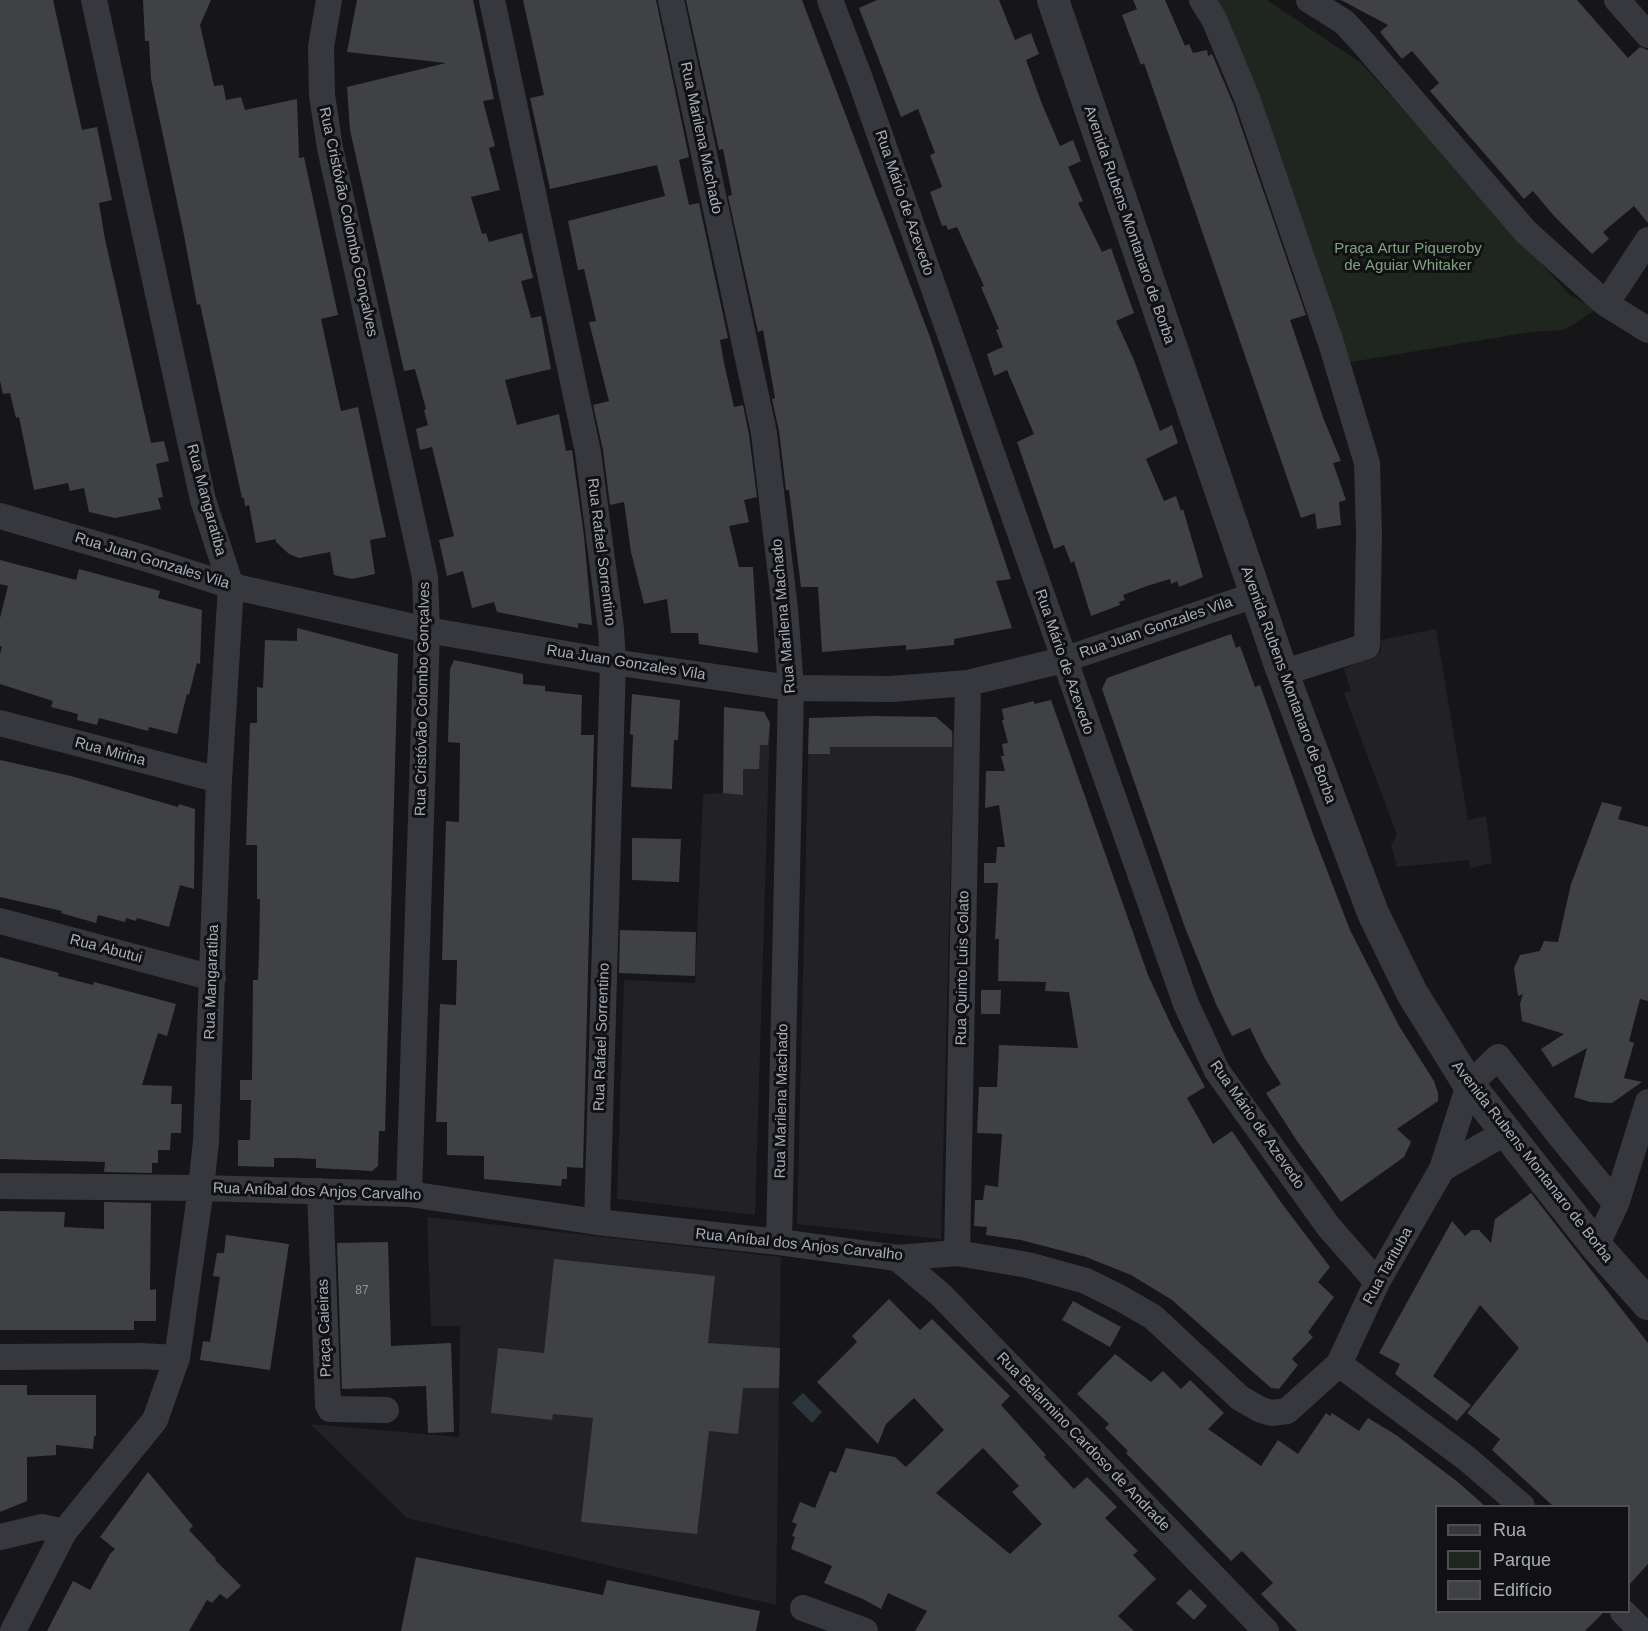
<!DOCTYPE html>
<html>
<head>
<meta charset="utf-8">
<style>
  body { margin:0 }
  #map { position:relative; width:1648px; height:1631px; overflow:hidden; background:#161618; font-family:Helvetica,sans-serif }
  canvas { display:block }
  .legend { position:absolute; left:1435px; top:1505px; width:195px; height:108px; box-sizing:border-box; background:#111113; border:2px solid #4d4f55; margin:0; padding:8px 10px; list-style:none; font-size:18px; color:#a8adb8 }
  .legend li { display:flex; align-items:center; gap:12px; height:30px }
  .legend b { width:30px; border:2px solid #4d4f55 }
</style>
</head>
<body>
<div id="map">
<canvas width="1648" height="1631"></canvas>
<ul class="legend">
<li><b style="height:8px;background:#37383d"></b>Rua</li>
<li><b style="height:16px;background:#1e261f"></b>Parque</li>
<li><b style="height:16px;background:#404145"></b>Edifício</li>
</ul>
</div>
<script>
const ctx = document.querySelector('canvas').getContext('2d');
ctx.lineJoin = 'round';
function fillPath(path, color) {
  ctx.fillStyle = color;
  ctx.fill(path, 'evenodd');
}
function toPath(rows) {
  const path = new Path2D();
  for (const r of rows) {
    path.moveTo(r[0], r[1]);
    for (let i = 2; i < r.length; i += 2) path.lineTo(r[i], r[i + 1]);
  }
  return path;
}
function trace(path, color, width, dash) {
  ctx.strokeStyle = color;
  ctx.lineWidth = width;
  ctx.lineCap = dash ? 'butt' : 'round';
  ctx.setLineDash(dash || []);
  ctx.stroke(path);
}
function write(font, color, halo, rows, align = 'center') {
  ctx.font = font + ' Helvetica,sans-serif';
  ctx.lineWidth = 6;
  ctx.setLineDash([]);
  ctx.textBaseline = 'middle';
  ctx.strokeStyle = halo;
  ctx.fillStyle = color;
  for (const [text, x, y, turn = 0] of rows) {
    ctx.save();
    ctx.translate(x, y);
    ctx.rotate((+turn || 0) * Math.PI / 180);
    ctx.textAlign = isNaN(turn) ? turn : align;
    if (halo) ctx.strokeText(text, 0, 0);
    ctx.fillText(text, 0, 0);
    ctx.restore();
  }
}
fillPath(toPath([
  [1436,629,1468,820,1486,816,1492,863,1470,868,1469,860,1397,867,1391,845,1397,835,1344,693,1351,691,1344,669,1381,652,1380,640],
  [724,707,764,712,770,723,755,1215,617,1199,624,980,695,983,703,794,723,793],
  [936,717,954,733,941,1239,797,1224,809,725,814,718],
  [427,1217,781,1257,776,1605,407,1518,310,1424,459,1437,460,1326,431,1326]
]), '#222225');
fillPath(toPath([
  [1212,0,1267,0,1361,63,1570,295,1597,309,1564,330,1530,332,1345,363,1232,28]
]), '#1e261f');
fillPath(toPath([
  [803,1393,822,1412,812,1423,792,1403]
]), '#2c353c');
fillPath(toPath([
  [0,0,53,0,82,130,97,127,112,200,99,203,105,239,151,443,164,441,169,461,156,464,163,497,158,498,161,509,115,518,89,512,84,488,70,491,68,483,34,490,19,417,16,418,10,393,3,394,0,381],
  [143,0,211,0,200,25,214,86,223,85,226,100,241,97,245,110,297,99,299,158,304,157,338,315,321,319,341,411,358,407,386,537,370,540,375,574,352,579,334,575,330,552,299,558,289,554,276,542,276,539,256,543,249,505,245,506,244,498,242,498,200,304,197,305,183,230,151,79,149,41,145,41],
  [357,0,473,0,494,99,483,101,495,146,489,148,500,190,471,197,482,234,486,233,489,242,522,233,533,278,521,281,531,318,541,316,551,369,505,380,517,425,559,414,566,451,572,450,584,536,592,625,578,623,578,628,497,612,494,602,472,608,463,571,447,576,439,540,454,536,432,447,420,450,416,429,428,425,424,410,426,409,415,369,404,371,350,130,347,87,446,63,347,52],
  [523,0,656,0,689,157,679,160,689,205,699,203,728,338,720,340,724,363,734,407,743,405,749,435,757,497,744,500,749,522,729,526,739,567,753,567,758,653,699,644,698,633,671,633,667,599,644,604,631,552,624,502,610,505,603,450,593,405,609,401,589,322,596,321,584,269,578,270,568,221,665,196,657,165,550,189,530,98,544,95],
  [686,0,802,0,930,337,1011,579,996,581,1012,628,954,639,954,645,906,650,906,645,822,652,818,587,801,587,789,490,786,490,779,431,772,399,775,398,763,330,758,332,728,196,732,195,723,149,719,150],
  [877,0,999,0,1015,40,1031,33,1039,54,1026,60,1042,104,1060,146,1073,140,1081,161,1068,167,1083,201,1078,203,1102,252,1111,248,1134,313,1116,321,1134,360,1160,431,1172,425,1178,443,1146,459,1164,501,1176,496,1181,511,1183,509,1203,577,1179,587,1177,581,1171,584,1170,579,1147,586,1123,595,1125,600,1119,602,1120,605,1091,616,1074,561,1071,563,1064,545,1054,549,1017,442,1034,434,1007,370,994,376,987,354,1003,347,996,330,999,329,981,287,984,286,957,227,948,230,946,225,942,226,930,192,942,187,930,155,935,153,918,109,901,117,859,8],
  [1133,0,1165,0,1185,46,1189,44,1193,53,1207,50,1208,56,1212,54,1233,103,1306,315,1290,320,1324,420,1341,461,1333,463,1346,500,1339,502,1341,525,1317,529,1315,513,1301,518,1144,63,1141,65,1122,15,1137,9],
  [1341,0,1577,0,1628,58,1640,47,1648,50,1648,223,1634,206,1603,232,1609,239,1592,254,1554,216,1533,191,1524,199,1430,91,1439,83,1412,51,1402,59,1380,32,1388,25],
  [0,560,76,580,79,569,160,591,158,598,202,610,200,664,197,663,189,695,187,694,177,734,149,727,148,731,99,718,97,725,77,720,78,714,51,707,53,701,0,684,0,654,2,647,0,646,0,618,8,586,0,584],
  [297,628,398,654,385,1131,379,1131,378,1166,372,1171,316,1168,316,1159,294,1158,274,1158,274,1167,238,1166,238,1140,250,1140,251,1100,240,1100,240,1080,252,1080,253,980,258,980,259,953,260,899,257,899,257,845,246,845,250,723,257,723,257,687,263,688,265,640,297,641],
  [1231,634,1236,648,1240,646,1255,687,1260,685,1313,834,1350,930,1399,1026,1434,1081,1438,1093,1438,1101,1397,1129,1411,1142,1404,1157,1341,1202,1297,1141,1266,1093,1281,1084,1264,1057,1250,1028,1232,1036,1216,1004,1184,925,1102,689,1107,678],
  [454,660,523,674,523,684,545,686,545,691,582,695,581,735,594,735,583,1168,567,1167,567,1179,562,1179,561,1186,484,1179,484,1156,447,1155,447,1122,436,1122,440,1004,456,1005,457,960,442,960,446,821,459,822,460,743,448,742,450,669],
  [632,694,680,700,678,740,674,740,672,789,631,787,633,735,630,734],
  [1051,700,1148,975,1173,1029,1205,1087,1187,1098,1213,1144,1232,1131,1280,1201,1330,1267,1318,1282,1334,1297,1308,1332,1313,1337,1292,1359,1298,1365,1279,1389,1271,1388,1172,1300,1131,1275,1086,1257,1021,1240,986,1235,987,1227,974,1226,975,1200,983,1200,985,1185,998,1187,1002,1134,977,1133,979,1087,997,1087,999,1045,1078,1048,1069,992,1045,991,1046,982,998,981,999,939,995,939,998,883,984,883,984,863,996,863,997,847,1005,847,999,805,985,808,986,771,1005,771,1001,756,1004,756,1002,744,1008,743,1002,720,1004,720,1002,709,1034,701,1034,704],
  [724,707,764,712,770,723,768,745,760,745,759,769,743,769,743,795,723,793],
  [872,716,936,717,952,731,952,747,830,747,830,754,808,754,809,718],
  [0,760,71,776,178,807,179,804,195,809,194,889,180,885,169,927,137,918,136,921,126,918,125,922,98,915,96,923,61,913,62,911,0,897],
  [1602,802,1622,807,1618,819,1648,827,1648,1001,1640,999,1629,1041,1634,1043,1624,1078,1642,1082,1612,1103,1590,1102,1574,1097,1587,1048,1553,1067,1541,1049,1564,1034,1522,1021,1520,1004,1523,994,1518,996,1514,968,1520,955,1540,951,1544,941,1558,942,1571,884],
  [632,838,681,839,679,882,632,880],
  [620,930,696,932,695,976,619,973],
  [0,957,59,973,58,976,93,985,94,982,176,1004,167,1036,158,1033,142,1085,172,1086,171,1104,182,1104,181,1133,171,1133,170,1150,158,1150,158,1163,152,1163,152,1173,104,1172,105,1162,0,1159],
  [981,990,1001,990,1000,1014,981,1014],
  [1531,1193,1648,1343,1648,1564,1629,1585,1629,1506,1553,1506,1492,1450,1500,1439,1467,1413,1519,1348,1480,1305,1433,1376,1471,1405,1457,1421,1395,1374,1400,1364,1379,1353,1452,1221,1465,1236,1472,1230,1479,1230,1491,1243,1495,1219],
  [104,1202,151,1203,150,1290,156,1289,156,1321,134,1321,134,1330,0,1330,0,1211,65,1212,64,1227,104,1229],
  [226,1235,289,1244,270,1370,200,1360,203,1341,210,1342,220,1277,213,1276,217,1253,224,1253],
  [388,1242,391,1346,451,1343,454,1432,428,1433,426,1386,342,1389,337,1243],
  [554,1259,715,1276,708,1343,780,1348,779,1388,743,1388,738,1434,709,1431,697,1534,581,1522,593,1418,553,1414,552,1420,491,1413,498,1348,544,1353],
  [889,1299,920,1330,932,1319,1010,1396,1001,1405,1046,1455,1044,1457,1074,1489,1087,1477,1117,1507,1105,1518,1138,1551,1133,1555,1156,1579,1118,1616,1134,1631,915,1631,927,1611,888,1593,881,1609,863,1599,824,1583,832,1566,791,1549,795,1537,792,1536,797,1524,792,1522,800,1502,815,1508,830,1471,836,1473,846,1448,895,1457,906,1467,944,1430,914,1398,886,1424,878,1444,817,1382,857,1342,852,1336],
  [983,1448,1019,1486,1012,1492,1042,1524,1010,1554,936,1493],
  [1073,1301,1121,1327,1110,1347,1062,1320],
  [1115,1354,1151,1382,1163,1371,1181,1389,1190,1380,1224,1413,1208,1429,1261,1466,1278,1440,1298,1454,1326,1413,1330,1416,1332,1413,1359,1431,1368,1418,1396,1435,1459,1483,1485,1506,1437,1506,1437,1611,1605,1611,1585,1631,1297,1631,1261,1594,1273,1583,1242,1551,1231,1561,1126,1453,1128,1451,1105,1428,1109,1424,1077,1394],
  [0,1385,27,1385,27,1395,96,1395,96,1436,94,1436,93,1449,56,1445,56,1455,27,1457,27,1501,0,1512],
  [148,1472,193,1526,189,1530,216,1559,215,1560,241,1586,227,1599,220,1594,212,1603,207,1600,189,1631,47,1631,73,1581,90,1590,110,1554,115,1549,100,1537],
  [416,1557,603,1595,607,1580,760,1611,756,1631,401,1631],
  [1190,1589,1207,1606,1194,1620,1176,1603]
]), '#404145');
trace(toPath([
  [329,0,321,47,322,95,330,148,425,577,427,630,409,1194],
  [492,0,588,452,611,629,613,662,597,1222],
  [671,0,764,433,785,609,791,688,779,1242],
  [830,0,859,76,1186,1004,1217,1071,1328,1226,1377,1282],
  [1202,0,1214,19,1247,98,1331,343,1367,463,1369,534,1367,646,1282,673],
  [1309,0,1344,22,1359,38,1526,232,1606,304,1648,330],
  [1617,0,1648,35],
  [1606,304,1648,240],
  [0,516,144,558,231,586,427,630,613,662,791,688,891,689,968,683,1063,660,1255,595],
  [0,723,219,780],
  [0,921,213,978],
  [1442,1169,1506,1132],
  [0,1186,201,1188,409,1194,597,1222,779,1242,897,1258,957,1253,1028,1265,1086,1281,1120,1298,1153,1317,1240,1398,1261,1410,1272,1413,1287,1411,1339,1364,1466,1458,1522,1506],
  [320,1191,328,1405,330,1409,386,1410],
  [1596,1246,1616,1204,1648,1102],
  [957,1253,968,683],
  [897,1258,941,1295,1266,1631],
  [0,1357,141,1356,177,1358],
  [1339,1364,1377,1282,1442,1169,1469,1085,1498,1057,1560,1136,1616,1204],
  [0,1537,42,1527,64,1532],
  [803,1608,865,1631],
  [1623,1612,1642,1631],
  [13,1631,64,1532,155,1420,177,1358,201,1188,206,1141,219,780,231,586,203,500,94,0]
]), '#37383d', 26);
trace(toPath([
  [1053,0,1281,668,1373,913,1412,993,1469,1085,1596,1246,1648,1304]
]), '#37383d', 32);
write('12px', '#8e929b', null, [
  ["87",362,1291]
]);
write('15px', '#a8adb8', '#111113', [
  ["Rua Marilena Machado",701,138,78],
  ["Rua Mário de Azevedo",904,203,71],
  ["Rua Cristóvão Colombo Gonçalves",348,222,78],
  ["Avenida Rubens Montanaro de Borba",1129,225,71],
  ["Rua Mangaratiba",206,500,75],
  ["Rua Rafael Sorrentino",601,552,83],
  ["Rua Juan Gonzales Vila",152,561,17],
  ["Rua Marilena Machado",784,616,-95],
  ["Rua Juan Gonzales Vila",1156,628,-19],
  ["Rua Mário de Azevedo",1064,662,71],
  ["Rua Juan Gonzales Vila",626,663,9],
  ["Avenida Rubens Montanaro de Borba",1288,685,70],
  ["Rua Cristóvão Colombo Gonçalves",423,699,-89],
  ["Rua Mirina",110,752,15],
  ["Rua Abutui",106,949,15],
  ["Rua Quinto Luis Colato",963,968,-89],
  ["Rua Mangaratiba",212,982,-88],
  ["Rua Rafael Sorrentino",602,1037,-88],
  ["Rua Marilena Machado",782,1101,-89],
  ["Rua Mário de Azevedo",1257,1125,55],
  ["Avenida Rubens Montanaro de Borba",1532,1162,52],
  ["Rua Aníbal dos Anjos Carvalho",317,1192,2],
  ["Rua Aníbal dos Anjos Carvalho",799,1245,6],
  ["Rua Tarituba",1388,1266,-61],
  ["Praça Caieiras",325,1328,-92],
  ["Rua Belarmino Cardoso de Andrade",1083,1442,46]
]);
write('15px', '#7fa381', '#111113', [
  ["Praça Artur Piqueroby",1408,249],
  ["de Aguiar Whitaker",1408,266]
]);
</script>
</body>
</html>
